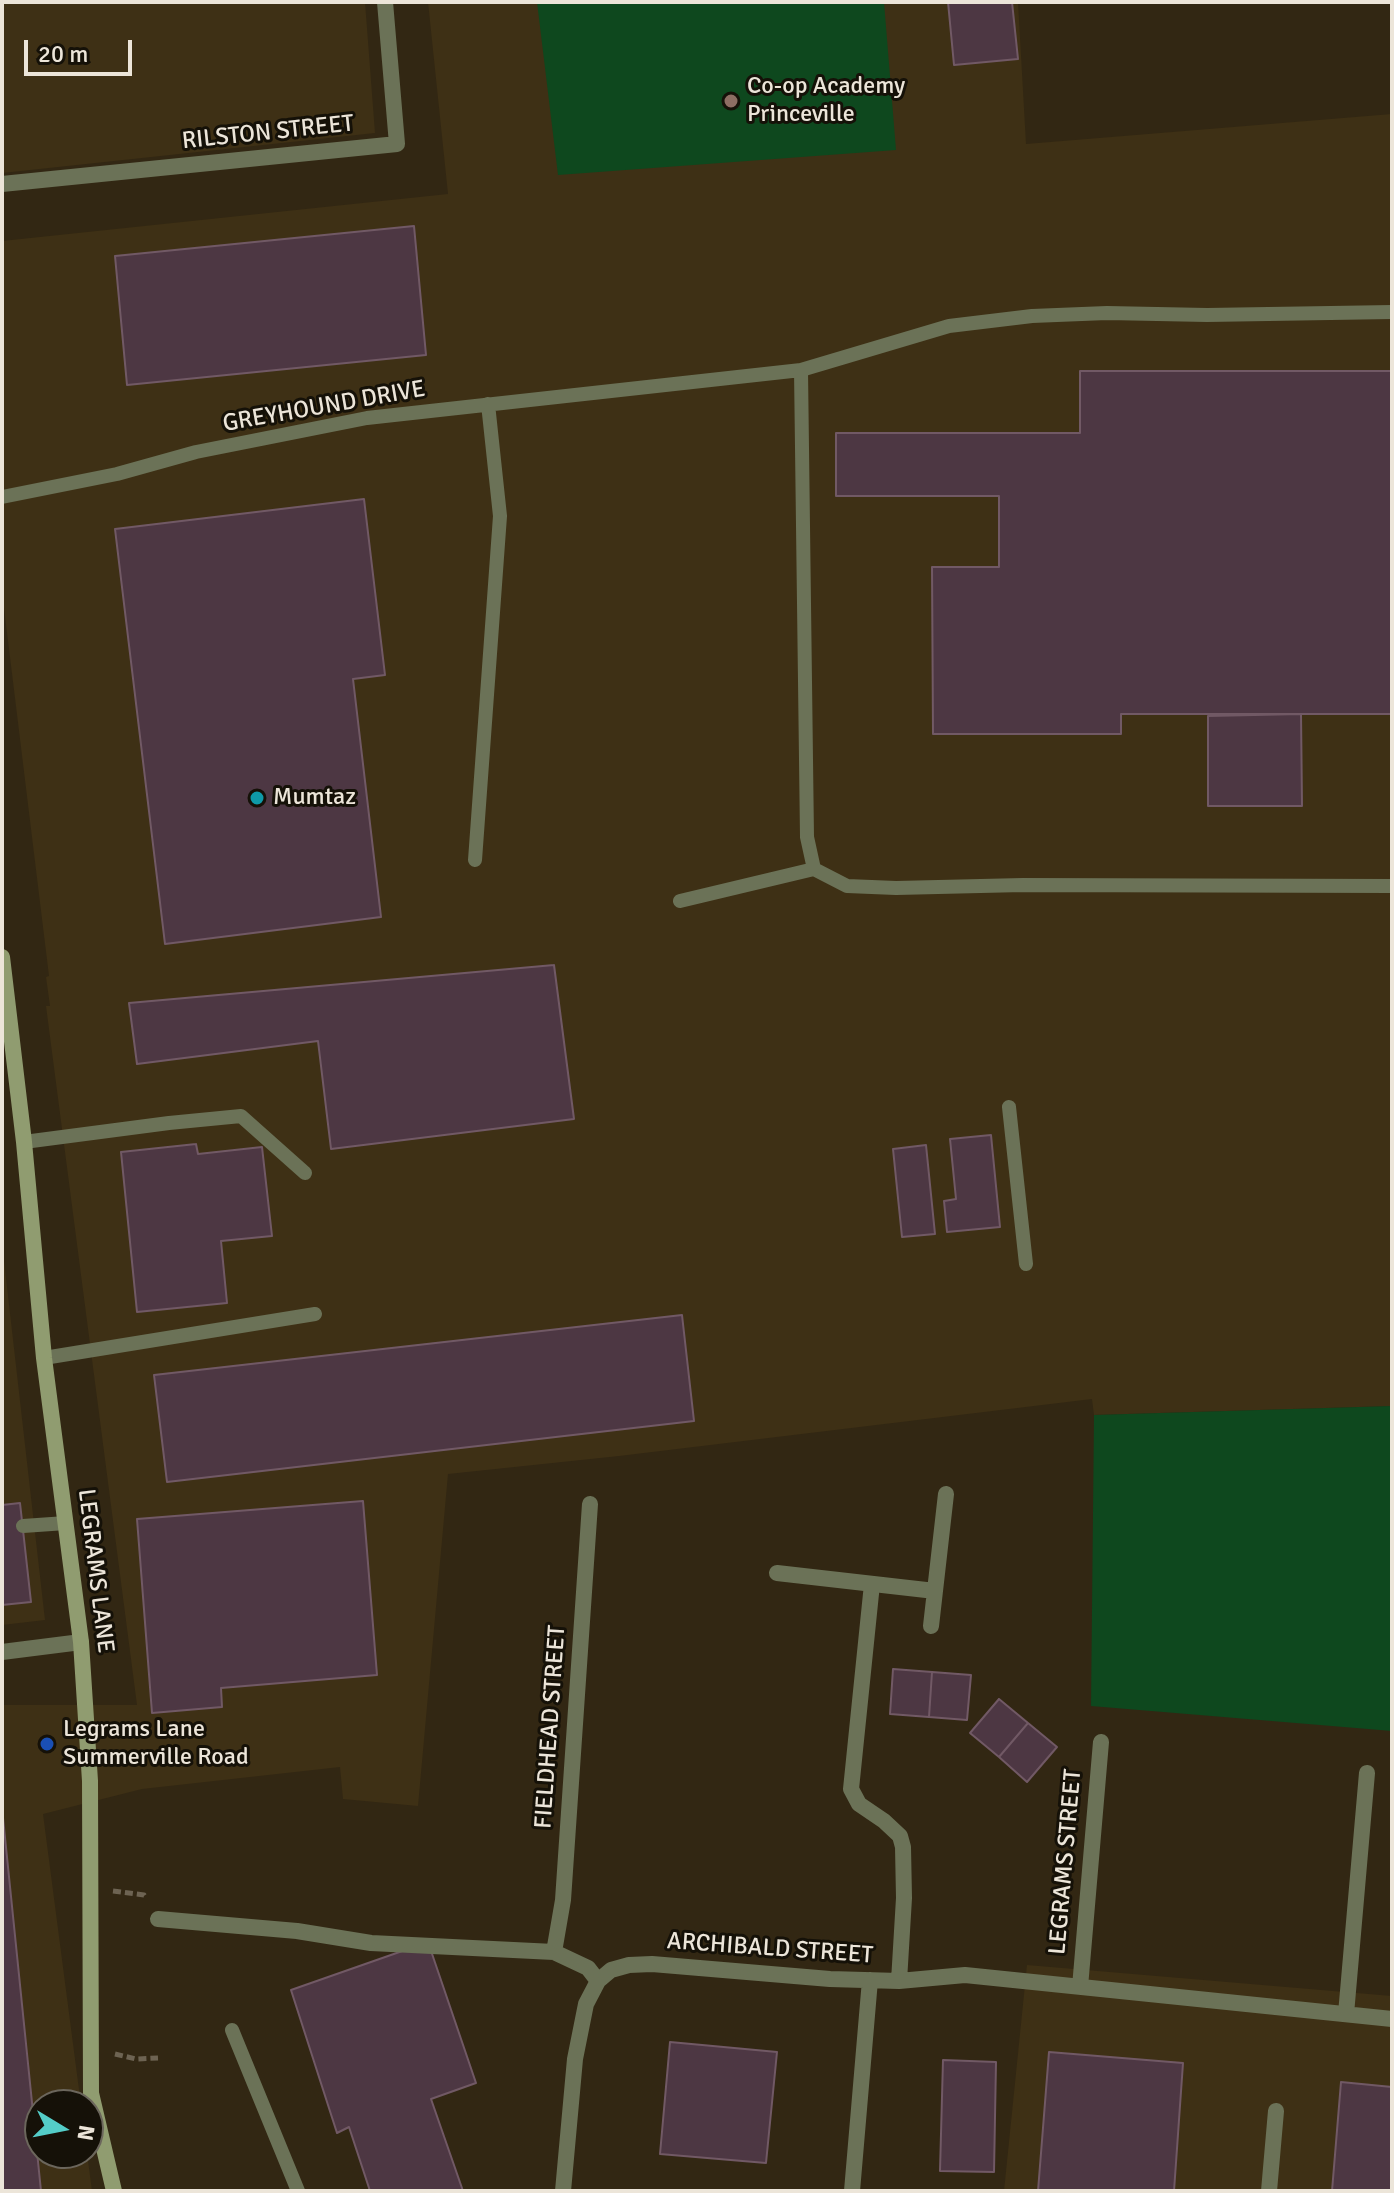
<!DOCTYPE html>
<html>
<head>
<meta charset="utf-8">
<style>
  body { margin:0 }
  #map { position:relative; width:1394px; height:2193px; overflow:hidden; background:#322713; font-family:Signika,sans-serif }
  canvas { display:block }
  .frame { position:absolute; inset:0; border:4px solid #ece5d9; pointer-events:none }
  .north { position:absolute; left:24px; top:2089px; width:80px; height:80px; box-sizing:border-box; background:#151108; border:2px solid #6b665c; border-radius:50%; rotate:100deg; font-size:22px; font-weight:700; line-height:32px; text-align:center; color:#ece5d9 }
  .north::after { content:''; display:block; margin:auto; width:28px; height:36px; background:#54cdc8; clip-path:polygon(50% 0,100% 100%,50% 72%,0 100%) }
  .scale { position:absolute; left:24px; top:40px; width:108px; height:36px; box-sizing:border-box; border:4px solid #ece5d9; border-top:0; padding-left:10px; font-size:24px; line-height:28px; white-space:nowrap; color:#ece5d9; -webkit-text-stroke:6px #151108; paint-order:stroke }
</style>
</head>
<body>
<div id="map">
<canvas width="1394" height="2193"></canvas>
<div class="frame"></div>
<div class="north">N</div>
<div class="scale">20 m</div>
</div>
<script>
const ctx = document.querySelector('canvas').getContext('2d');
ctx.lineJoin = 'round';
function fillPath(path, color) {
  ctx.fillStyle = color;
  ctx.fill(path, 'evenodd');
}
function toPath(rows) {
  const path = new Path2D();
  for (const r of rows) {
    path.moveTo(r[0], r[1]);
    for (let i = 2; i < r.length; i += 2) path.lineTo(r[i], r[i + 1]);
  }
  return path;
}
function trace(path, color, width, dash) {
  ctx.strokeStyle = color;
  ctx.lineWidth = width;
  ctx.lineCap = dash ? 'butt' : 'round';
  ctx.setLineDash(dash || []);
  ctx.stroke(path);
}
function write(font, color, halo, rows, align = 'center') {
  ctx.font = font + ' Signika,sans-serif';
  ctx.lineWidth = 6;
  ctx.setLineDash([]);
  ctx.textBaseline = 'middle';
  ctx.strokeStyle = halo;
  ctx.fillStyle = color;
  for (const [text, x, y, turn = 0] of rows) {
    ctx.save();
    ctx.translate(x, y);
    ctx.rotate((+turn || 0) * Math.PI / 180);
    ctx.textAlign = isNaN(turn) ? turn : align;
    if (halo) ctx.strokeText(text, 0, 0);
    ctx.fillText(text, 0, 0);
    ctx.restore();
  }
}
fillPath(toPath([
  [2,2,365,2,375,133,2,173],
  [428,2,1018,2,1026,144,1392,114,1392,1406,1094,1415,1092,1399,619,1456,448,1474,418,1806,343,1799,340,1767,142,1789,43,1814,81,2105,40,2105,40,2153,87,2153,92,2191,2,2191,2,1705,137,1705,46,1006,50,1006,46,977,49,976,3,600,2,241,448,194],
  [2,1243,45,1620,2,1625],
  [1027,1965,1392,1996,1392,2191,1004,2191]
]), '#3e3015');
fillPath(toPath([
  [537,2,884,2,896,150,558,175],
  [1392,1406,1392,1731,1091,1706,1094,1415]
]), '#0e481e');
const building = toPath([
  [948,2,1012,2,1018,59,954,65,948,2],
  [414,226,426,355,127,385,115,256,414,226],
  [1080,371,1392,371,1392,714,1121,714,1121,734,933,734,932,567,999,567,999,496,836,496,836,433,1080,433,1080,371],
  [364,499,385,675,353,679,381,917,165,944,115,529,364,499],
  [1301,714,1302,806,1208,806,1208,716,1301,714],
  [554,965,574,1119,331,1149,318,1041,137,1064,129,1003,554,965],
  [991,1135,1000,1227,947,1232,944,1201,956,1199,950,1139,991,1135],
  [196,1144,198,1154,262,1147,272,1236,221,1241,227,1303,137,1312,121,1152,196,1144],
  [926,1145,935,1234,902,1237,893,1149,926,1145],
  [682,1315,694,1421,167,1482,154,1375,682,1315],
  [363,1501,377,1675,221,1688,222,1707,152,1713,137,1519,363,1501],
  [20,1503,31,1602,2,1605,2,1505,20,1503],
  [893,1669,932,1672,929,1717,890,1714,893,1669],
  [932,1672,971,1675,967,1720,929,1717,932,1672],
  [999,1699,1028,1723,999,1757,970,1733,999,1699],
  [1028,1723,1057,1747,1027,1782,999,1757,1028,1723],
  [2,1808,41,2191,2,2191,2,1808],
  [428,1942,476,2083,431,2099,463,2191,370,2191,349,2127,337,2133,291,1990,428,1942],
  [670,2042,777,2052,766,2163,660,2154,670,2042],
  [1049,2052,1183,2063,1174,2191,1038,2191,1049,2052],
  [943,2060,996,2062,994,2172,940,2171,943,2060],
  [1341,2082,1392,2087,1392,2191,1332,2191,1341,2082]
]);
fillPath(building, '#4d3743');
trace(building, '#715965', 2);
trace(toPath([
  [113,1891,144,1895,146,1898],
  [115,2054,136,2059,158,2058]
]), '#6d6352', 5, [8, 4]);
trace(toPath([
  [801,370,949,326,1032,316,1107,313,1207,315,1392,312],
  [2,497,117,474,196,452,367,418,801,370,807,837,814,869,847,886,896,888,1023,885,1392,886],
  [475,860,500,516,488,404],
  [680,901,814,869],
  [1009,1107,1026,1264],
  [24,1142,169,1123,241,1116,305,1173],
  [44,1358,315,1314],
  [23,1526,66,1523],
  [232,2030,298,2191]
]), '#6b7257', 14);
trace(toPath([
  [2,184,397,144,385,2],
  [777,1573,935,1591],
  [872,1584,851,1789,859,1804,884,1821,900,1836,903,1847,904,1898,899,1981],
  [931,1626,946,1494],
  [2,1652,81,1642],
  [158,1919,297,1931,371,1943,554,1952,588,1968,598,1981],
  [554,1952,563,1900,590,1504],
  [1080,1987,1101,1742],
  [1346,2014,1367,1773],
  [563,2191,575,2059,586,2004,598,1981,611,1970,629,1965,652,1964,830,1979,899,1981,965,1975,1392,2019],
  [852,2191,870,1980],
  [1269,2191,1276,2111]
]), '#6b7257', 16);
trace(toPath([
  [2,957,24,1142,44,1358,81,1642,90,1781,91,2093,114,2191]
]), '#909c70', 16);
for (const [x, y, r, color] of [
  [731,101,8,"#8d6e63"],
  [257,798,8,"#0f9aa8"],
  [47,1744,8,"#1a4fb4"]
]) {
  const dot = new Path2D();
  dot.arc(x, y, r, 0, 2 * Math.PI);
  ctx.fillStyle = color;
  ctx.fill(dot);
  trace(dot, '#151108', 3);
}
write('24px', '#ece5d9', '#151108', [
  ["Co-op Academy",747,87],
  ["Princeville",747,115],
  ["Mumtaz",273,798],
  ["Legrams Lane",63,1730],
  ["Summerville Road",63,1758]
], 'left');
write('24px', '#ece5d9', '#151108', [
  ["RILSTON STREET",268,133,-6],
  ["GREYHOUND DRIVE",324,407,-10],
  ["LEGRAMS LANE",95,1571,83],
  ["FIELDHEAD STREET",551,1727,-86],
  ["LEGRAMS STREET",1066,1862,-85],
  ["ARCHIBALD STREET",770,1949,4]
]);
</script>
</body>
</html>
